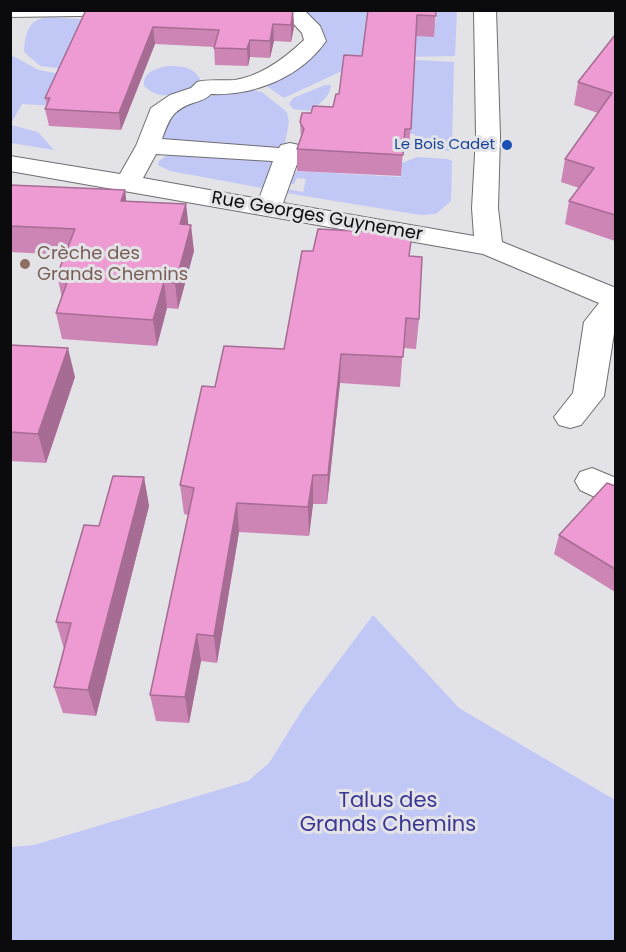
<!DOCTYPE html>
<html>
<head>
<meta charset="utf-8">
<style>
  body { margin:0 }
  #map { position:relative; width:626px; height:952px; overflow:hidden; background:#e3e3e7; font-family:Poppins,sans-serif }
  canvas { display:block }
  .frame { position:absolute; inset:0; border:12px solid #0b0b0d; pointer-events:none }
</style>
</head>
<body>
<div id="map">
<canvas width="626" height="952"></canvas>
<div class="frame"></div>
</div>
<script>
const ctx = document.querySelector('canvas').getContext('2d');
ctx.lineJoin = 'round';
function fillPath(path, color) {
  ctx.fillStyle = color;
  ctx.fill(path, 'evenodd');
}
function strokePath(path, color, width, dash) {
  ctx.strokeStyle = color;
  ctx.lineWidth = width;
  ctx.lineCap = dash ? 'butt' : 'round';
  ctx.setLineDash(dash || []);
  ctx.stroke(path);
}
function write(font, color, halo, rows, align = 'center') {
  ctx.font = font + ' Poppins,sans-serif';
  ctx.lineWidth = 6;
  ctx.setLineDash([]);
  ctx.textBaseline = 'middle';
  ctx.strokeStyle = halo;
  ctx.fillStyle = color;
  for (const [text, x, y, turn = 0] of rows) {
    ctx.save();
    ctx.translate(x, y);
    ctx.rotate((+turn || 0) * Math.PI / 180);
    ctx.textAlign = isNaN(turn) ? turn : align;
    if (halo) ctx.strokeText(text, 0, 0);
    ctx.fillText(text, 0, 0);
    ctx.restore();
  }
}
const green = new Path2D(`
  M118,10L65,69L40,66L24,52C26,7 49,19 81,19C93,18 106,13 118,10Z
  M299,11H375L435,25L438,11H457L455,56L411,57L342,71L284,98L262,83L310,55Z
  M11,55L39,70L60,74L57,106L22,104L11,124Z
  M417,60L454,62L452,147L450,151L413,149L415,134H408L412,120L403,119L394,61Z
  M167,66C180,66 193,66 200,79L199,85C179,93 162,103 144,86C143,72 155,69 167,66Z
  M325,85H331C330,98 319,104 309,111L293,109L289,104L293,98Z
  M248,89L262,92L287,112L289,122L284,149L156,142L158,129L186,101Z
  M11,125L38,132L54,150L11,143Z
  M185,152L274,160L266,187L262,188L170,171L158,165L159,161L166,156Z
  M417,157L448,159L452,161L451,201L436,214L420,215L286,193L287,189L303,192L306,179L297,178L294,184H289L296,171L401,177L402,163Z
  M373,615L459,708L615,800V941H11V847L34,845L248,781L269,763L304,707Z`);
const minor = new Path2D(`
  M10,10H90L88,15L80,16L10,17Z
  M281,10H304L320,26L326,41C301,77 254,96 211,94C206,99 200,101 193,103C172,110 169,120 162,139L279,148L281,145L290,143L299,145L302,150L283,203L474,236L472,208L476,136L474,10H496L500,136L498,208L502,242L616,288V321L604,396L581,425L570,428L559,425L554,417L573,393L584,322L599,303L483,254L10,171V156L120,174L136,146L151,108L170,95L191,88L197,82C209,79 222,81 235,80C261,76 285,58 304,40L302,33ZM156,154L272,161H273L259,199L143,178Z
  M592,468L616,478V507L580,490L575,481L580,472Z`);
const wall = new Path2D(`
  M86,10H293L294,27L291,42L274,41L270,58L250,57L248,66L215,65L214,47L155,44L121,130L49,126L45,109L47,105L45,98Z
  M368,10H436L434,37L416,36L409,151H403L401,176L297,171V149L301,138L300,122L311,113L333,107L339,94L362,56Z
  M615,35V241L565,224L569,201L579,188L561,182L565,159L598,113L574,105L578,82Z
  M10,185L125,190L126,201L186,204L188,225L194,251L178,309L167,308L157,346L62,339L56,313L62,298L57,275L65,255L10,252Z
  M410,256L419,319L416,349L403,348L400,387L340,383L327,504H313L309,536L239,532L217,663L201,661L189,723L156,721L150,695L188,515L184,514L180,485L215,387L284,349Z
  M10,345L75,377L46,463L10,461Z
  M144,477L149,506L96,716L63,713L54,687L64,649L56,622L99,526Z
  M615,486V592L554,554L559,535Z`);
const shadedWall = new Path2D(`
  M293,10L294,27L291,42V25Z
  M273,24L274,41L270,58V41Z
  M153,27L155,44L121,130L119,113Z
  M250,40V57L248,66L247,49Z
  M125,190L128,216L121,201Z
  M186,204L189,230L180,224Z
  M191,225L194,251L178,309L175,283Z
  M164,282L167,308L157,346L153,320Z
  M68,348L75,377L46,463L38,434Z
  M341,354L340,383L327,504L328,475Z
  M313,475V504L309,536L308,507Z
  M144,477L149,506L96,716L88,690Z
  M237,503L239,532L217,663L214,636Z
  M197,634L201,661L189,723L185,697Z`);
const building = new Path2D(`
  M86,10H293L291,25L273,24L270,41L250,40L247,49L214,48L219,30L153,27L119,113L45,109L50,98H45Z
  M368,10H436V16L417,15L411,129H405L403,155L297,149L304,129L300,122L302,113H311L313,106L333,107L336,94H339L344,55L362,56Z
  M615,35V215L569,201L594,168L565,159L612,93L578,82Z
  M10,185L125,190L121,201L186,204L180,224L191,225L184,252L175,283L164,282L153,320L56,313L69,277L57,275L75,229L10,226Z
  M318,229L412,234L409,256L422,257L419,319L406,318L403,357L341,354L328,475H313L308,507L237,503L214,636L197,634L185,697L150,695L194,488L180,485L202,386L215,387L224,346L284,349L302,251H313Z
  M10,345L68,348L38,434L10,432Z
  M113,476L144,477L88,690L54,687L71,623L56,622L84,525L99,526Z
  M607,483L615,486V569L559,535Z`);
const markers = [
  [507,145,6,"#1a4fb4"],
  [25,264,6,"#8d6e63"]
];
const farTransitnames = [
  ["Le Bois Cadet",495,145]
];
const streetNames = [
  ["Rue Georges Guynemer",317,217,10]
];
const educationNames = [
  ["Crèche des",37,254],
  ["Grands Chemins",37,275]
];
const nearParknames = [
  ["Talus des",388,802],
  ["Grands Chemins",388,826]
];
fillPath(green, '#c2c8f6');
strokePath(minor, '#6e6e71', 2);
fillPath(minor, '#fff');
fillPath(wall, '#cc85b5');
fillPath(shadedWall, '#a66c93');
fillPath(building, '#ed9bd2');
strokePath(building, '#a66c93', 1.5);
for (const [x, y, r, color] of markers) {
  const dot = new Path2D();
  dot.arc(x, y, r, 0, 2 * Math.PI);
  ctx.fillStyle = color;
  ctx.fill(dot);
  strokePath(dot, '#e3e3e7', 2);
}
write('15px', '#164399', '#e3e3e7', farTransitnames, 'right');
write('18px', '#0b0b0d', '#e3e3e7', streetNames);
write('18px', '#785e54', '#e3e3e7', educationNames, 'left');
write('21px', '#3a3794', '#e3e3e7', nearParknames);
</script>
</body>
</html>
